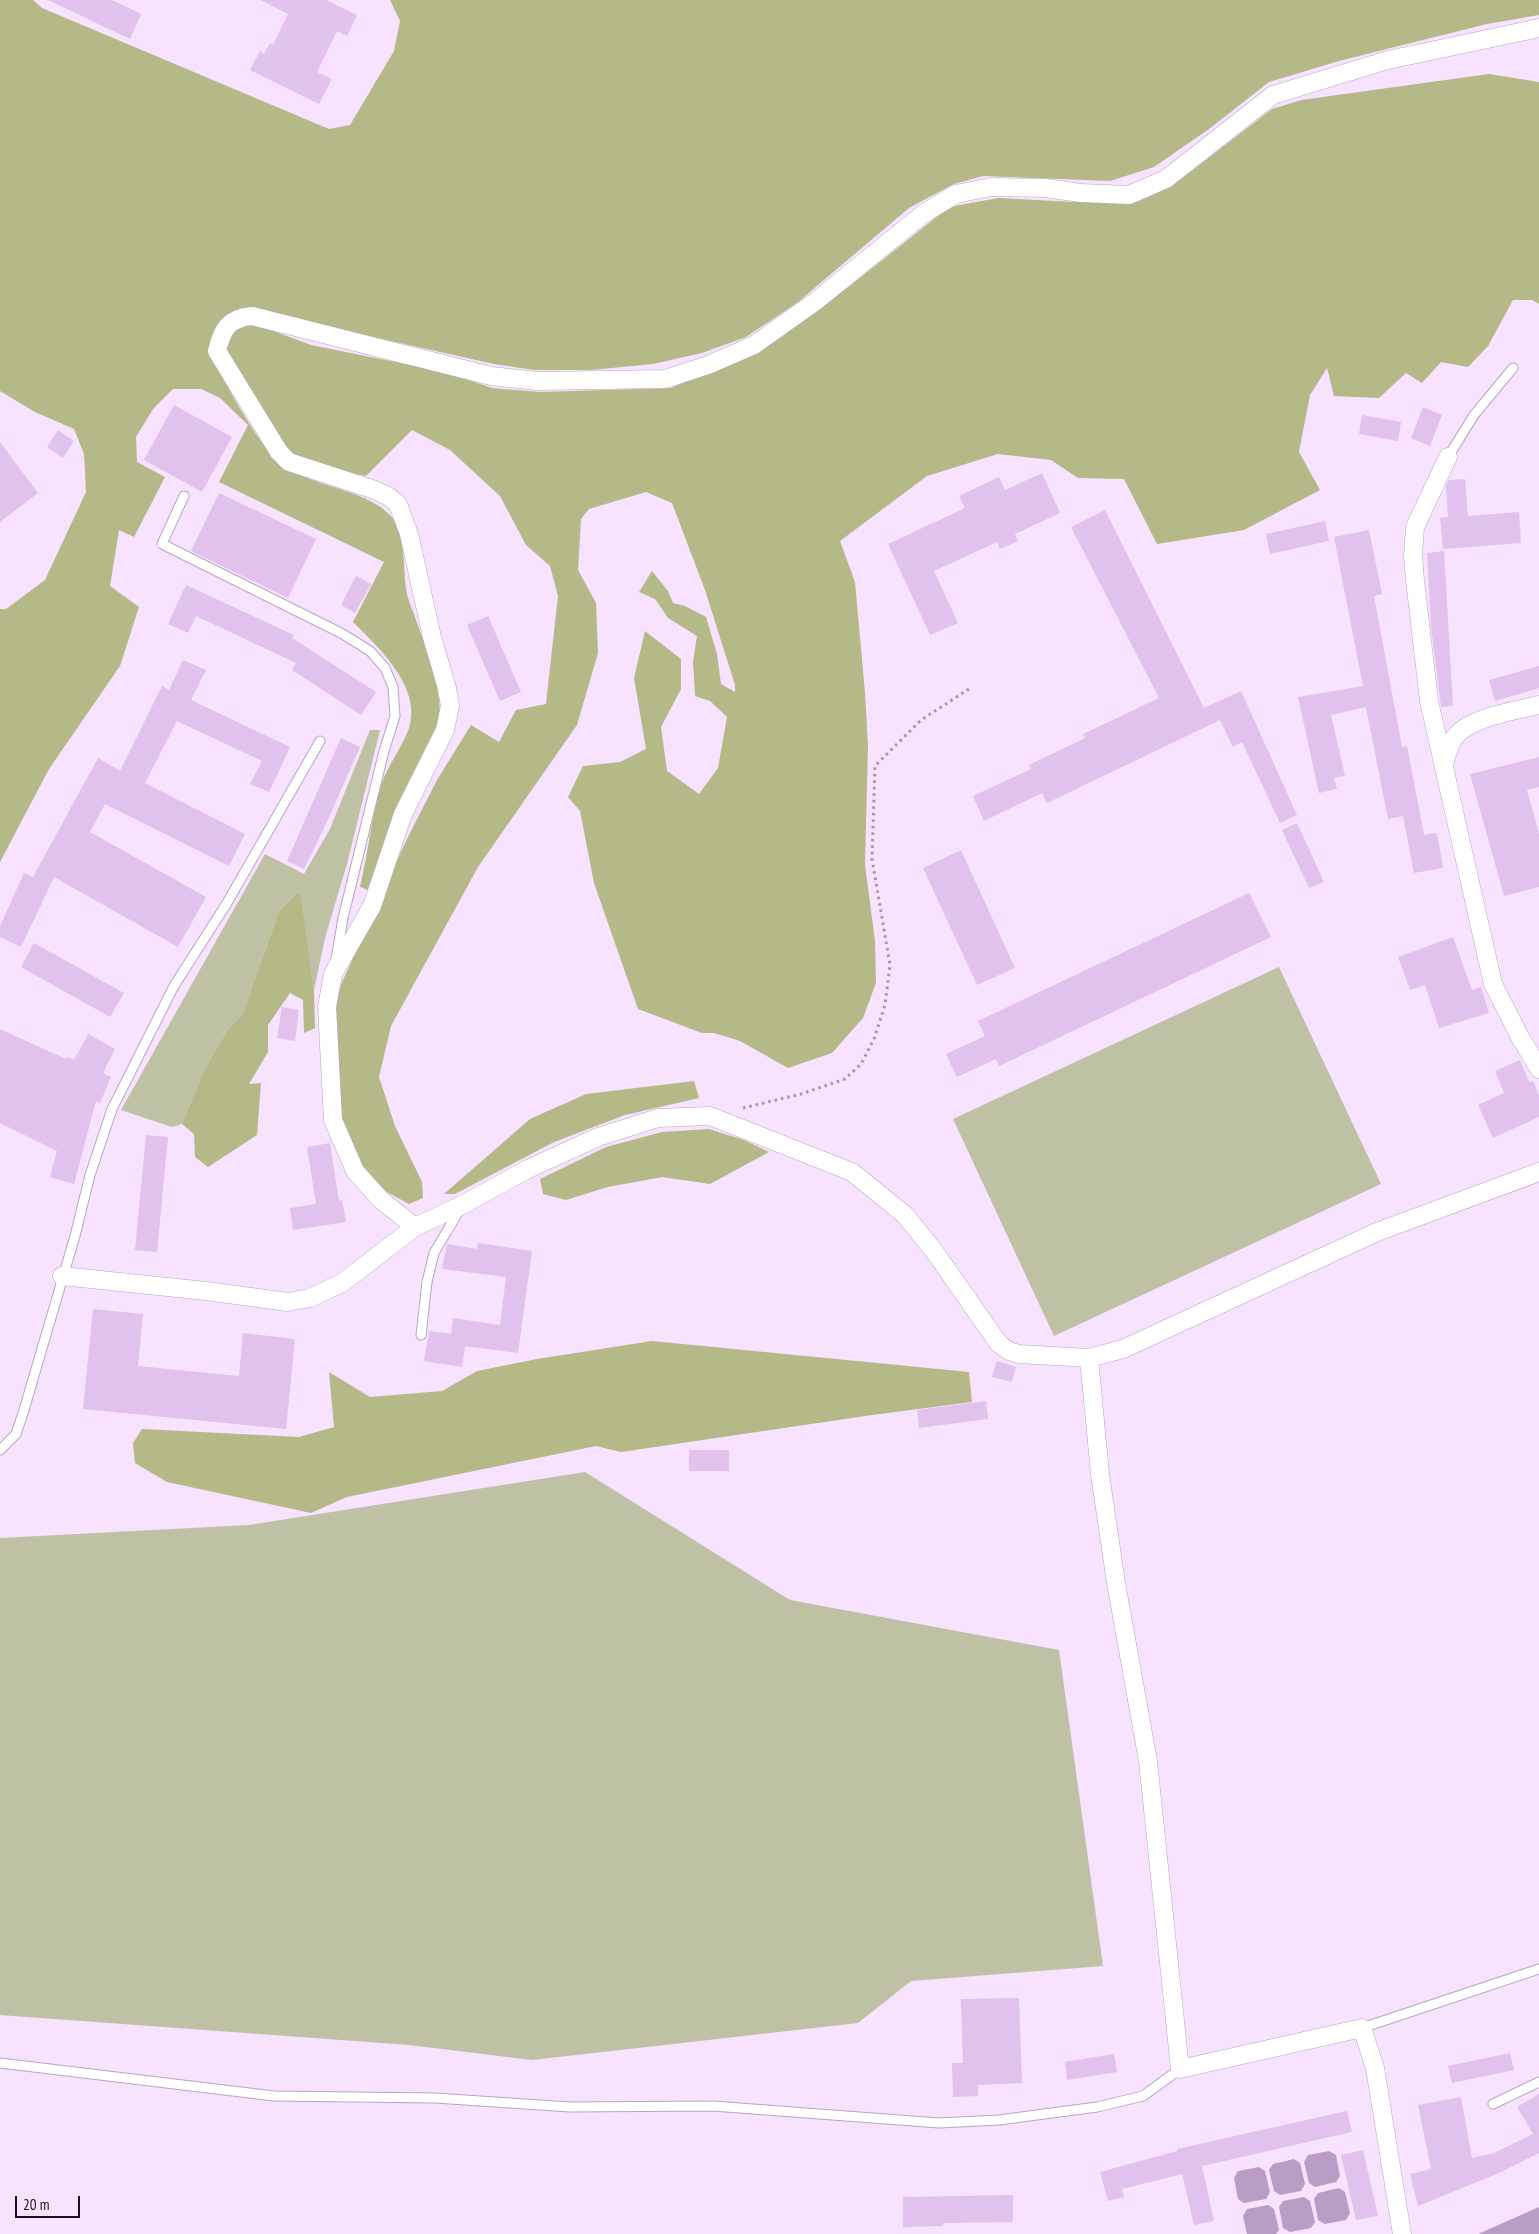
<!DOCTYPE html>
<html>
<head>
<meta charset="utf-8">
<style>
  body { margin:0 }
  #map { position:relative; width:1539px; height:2234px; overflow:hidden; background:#f7e2ff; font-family:"PT Sans Narrow",sans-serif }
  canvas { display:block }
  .scale { position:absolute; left:15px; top:2196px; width:65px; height:22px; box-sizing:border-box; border:2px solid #17111a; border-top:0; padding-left:6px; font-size:15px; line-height:18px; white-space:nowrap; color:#17111a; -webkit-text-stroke:4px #f7e2ff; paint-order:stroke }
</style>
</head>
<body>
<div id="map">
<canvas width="1539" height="2234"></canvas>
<div class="scale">20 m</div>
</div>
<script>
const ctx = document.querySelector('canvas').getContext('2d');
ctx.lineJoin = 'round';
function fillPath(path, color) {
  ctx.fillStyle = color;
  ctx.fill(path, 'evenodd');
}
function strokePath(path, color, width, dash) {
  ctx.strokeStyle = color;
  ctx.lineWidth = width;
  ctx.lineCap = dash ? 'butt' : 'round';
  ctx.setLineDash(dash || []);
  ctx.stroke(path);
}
const green = new Path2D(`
  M370,730H380L347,864L325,938L314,990L301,896L297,893L279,911L243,1013L226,1032L203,1072L182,1124L172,1127L121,1110L265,854L304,874L330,829Z
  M1279,967L1381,1184L1054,1336L953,1119Z
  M585,1472L790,1600L1059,1650L1103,1966L911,1981L858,2023L532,2060L409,2045L0,2015V1538L249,1525Z`);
const forest = new Path2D(`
  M0,0H33L42,8L329,129L350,125L394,51L400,21L390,0H1539V15L1487,24L1339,61L1269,82L1209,129L1154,167L1110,181L983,176L954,184L909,208L798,302L746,337L702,353L653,364L591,370H534L494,364L257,311L238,312L212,359C231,391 260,452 290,470C317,486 369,492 390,515C406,533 403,566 406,588C407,599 413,610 416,620C427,651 441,686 440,719L371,891L360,887C368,854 371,819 381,786C387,766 402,748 409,728C422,687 379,648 353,622L384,562L219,482L248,425L220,398L201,389H173L153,409L136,437L137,462L165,477L134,537L119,530L110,586L139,607L120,666L49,769L0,862V609H6L45,580L86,492L84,454L74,429L35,412L0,391Z
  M1489,74L1539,82V304L1532,300H1513L1488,346L1468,367L1441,362L1422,383L1406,373L1379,398L1334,396L1327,368L1310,395L1299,452L1320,490L1244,530L1157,544L1124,479L1078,478L1051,460L998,454L927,476L840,541L855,582L865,693L868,745L865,865L875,941L876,983L863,1018L832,1053L788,1068L740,1041L714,1033H702L638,1009L594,883L580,811L568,797L583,766L620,762L646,749L634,678L645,631L681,659V689L661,727L667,771L699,794L718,768L727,717L710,701L695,696L693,662L697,636L668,618L655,599L639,592L652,571L668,591L673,603L685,606L706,617L717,654L721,684L735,692V685L705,590L672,503L646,492L589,509L581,519L578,570L596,603L598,653L577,725L478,867L391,1026L379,1077L395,1126L422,1182L423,1198L409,1204L387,1192L361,1169L339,1117L334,1000L405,843L437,780L471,725L499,742L516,710L546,704L558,596L550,566L526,545L500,496L450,450L412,430L366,476L329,469L293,459L222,353L232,328L252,323L311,345L445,372L492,388L540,392L671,388L762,350L851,285L949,207L998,198L1075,202H1137L1180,180L1272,109L1301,100Z
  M297,893L301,895L314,990L315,1028L304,1033L303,1000L290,993L268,1025V1052L249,1084L261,1083L257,1135L208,1167L195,1157L194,1134L182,1124L203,1072L226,1032L243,1013L279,911Z
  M694,1081L699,1098L625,1115L554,1142L455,1194H444L530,1119L586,1094Z
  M709,1129L744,1140L769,1152L710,1184L662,1177L608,1187L566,1200L543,1194L540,1179L606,1147L662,1132Z
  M652,1341L969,1372L972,1402L872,1415L621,1452L596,1446L347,1497L311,1513L167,1482L135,1463L133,1443L142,1429L299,1437L334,1427L329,1372L370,1397L442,1391L477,1371L537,1359Z`);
const water = new Path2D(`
  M1329,2151L1336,2155L1340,2176L1336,2182L1315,2187L1309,2183L1304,2162L1308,2155Z
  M1294,2159L1300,2163L1305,2184L1301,2191L1280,2195L1274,2191L1269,2170L1273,2164Z
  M1259,2167L1265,2171L1270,2192L1266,2199L1244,2203L1238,2199L1234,2178L1238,2171Z
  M1339,2188L1345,2192L1350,2213L1346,2220L1325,2224L1318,2220L1314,2199L1318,2193Z
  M1304,2197L1310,2201L1315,2222L1311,2228L1290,2232L1283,2228L1279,2207L1283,2201Z
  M1268,2205L1274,2209L1279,2230L1276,2234H1247L1243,2216L1247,2209Z
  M1539,2207V2234H1478Z`);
const building = new Path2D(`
  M48,0H112L141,14L130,39Z
  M261,0H326L357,15L347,36L337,31L317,72L332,79L319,104L250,70L260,51L264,54L270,43L273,45L288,14Z
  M174,405L232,437L202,492L144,460Z
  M1423,407L1442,415L1430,446L1411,438Z
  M1362,415L1401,422L1398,441L1359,434Z
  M58,430L74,441L63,458L47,447Z
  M0,442L38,493L0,522Z
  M1042,473L1060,513L1015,534L1018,541L1000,549L997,542L934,571L958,623L930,635L888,544L965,508L959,496L999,477L1005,490Z
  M1465,479L1468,516L1519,512L1521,543L1443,549L1440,518L1448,517L1446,486L1449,480Z
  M219,493L316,539L288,598L191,551Z
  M1105,510L1204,708L1241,691L1297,815L1280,823L1242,742L1233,747L1220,720L1047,803L1042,793L984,821L973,796L1031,769L1029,765L1085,738L1083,734L1159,698L1071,527Z
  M1325,521L1329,541L1270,554L1266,534Z
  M1369,530L1382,594L1374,596L1402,747L1407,746L1424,835L1437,833L1443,868L1414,873L1403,816L1388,819L1366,707L1331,715L1345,776L1334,778L1337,789L1319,793L1298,697L1363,686L1334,537Z
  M1444,551L1453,706L1441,707L1431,626L1427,553Z
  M356,576L371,584L355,613L341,605Z
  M186,585L294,635L292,638L376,692L361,715L292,670L296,663L196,616L188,633L168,624Z
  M488,616L521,692L500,701L467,625Z
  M183,660L206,670L191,700L290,747L269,792L250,784L262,761L177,721L145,783L245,834L229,866L105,804L90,832L206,897L178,947L54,877L21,947L0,937V926L24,873L33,877L98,758L120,771L162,686L169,690Z
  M1539,666V688L1495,701L1489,680Z
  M341,738L360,747L326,824L304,869L287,861Z
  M1539,757V787L1527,790L1539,834V887L1504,896L1470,774Z
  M1297,823L1324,882L1309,888L1282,830Z
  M961,850L1015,968L977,985L923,868Z
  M1249,893L1271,937L999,1066L996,1059L957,1077L946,1054L985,1036L978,1021Z
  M1453,937L1472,990L1481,987L1489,1013L1439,1028L1425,985L1410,990L1398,957Z
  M34,943L124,993L110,1017L21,967Z
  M282,1007L299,1010L295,1041L277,1038Z
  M0,1029L66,1059L67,1057L74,1060L88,1034L115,1049L103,1073L111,1077L100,1103L96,1101L74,1184L50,1177L57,1151L0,1123Z
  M1520,1060L1529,1082L1533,1081L1539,1095V1117L1493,1138L1478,1105L1504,1093L1495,1071Z
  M146,1135L168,1137L157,1252L135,1250Z
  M330,1143L339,1201L342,1200L346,1222L293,1230L290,1208L316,1204L307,1147Z
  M478,1243L532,1251L518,1353L465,1346L462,1367L424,1361L429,1331L451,1334L453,1318L500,1325L506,1277L442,1269L447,1244L477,1249Z
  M93,1309L143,1314L138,1366L239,1376L243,1333L295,1339L286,1429L83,1409Z
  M997,1361L1016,1367L1012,1382L992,1377Z
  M986,1401L988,1419L919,1428L917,1410Z
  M689,1450H729V1471H689Z
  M1019,1998L1022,2083L978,2085V2096L953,2097L952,2063H963L961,1999Z
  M1510,2053L1514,2070L1452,2083L1448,2066Z
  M1114,2054L1117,2072L1067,2080L1065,2062Z
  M1539,2094V2153L1499,2173L1418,2206L1410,2174L1431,2169L1418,2105L1461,2097L1472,2158L1494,2153L1533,2134L1517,2107Z
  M1347,2111L1352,2132L1202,2166L1214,2221L1194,2225L1182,2174L1122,2189L1124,2197L1108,2201L1100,2172L1177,2151V2149Z
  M1363,2150L1378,2216L1356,2220L1341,2155Z
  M1013,2195V2222L943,2223V2226L903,2227V2197Z`);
const path = new Path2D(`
  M743,1108L801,1094L845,1079L861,1064L874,1039L885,1005L890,965L872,859L875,766L921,720L969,689`);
const lane = new Path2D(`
  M1448,457L1474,415L1513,368
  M184,496L162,544L341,633L370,651L385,668L393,687L395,716L384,751L343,918L336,959
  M421,1335L427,1282L434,1253L459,1211
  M0,1450L16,1434L24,1410L75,1236L90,1175L112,1109L174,986L227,903L320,741
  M1362,2028L1539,1969
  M0,2063L274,2096L435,2098L570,2107L713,2106L939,2123L999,2120L1097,2107L1143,2096L1180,2069
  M1493,2104L1539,2082`);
const street = new Path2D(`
  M1448,457L1415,527L1413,556L1415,580L1429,701L1493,984L1520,1037L1539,1069
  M1444,763C1447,755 1449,745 1454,738C1469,717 1515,711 1539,705
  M415,1227L381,1200L355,1171L333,1120L327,1007L333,974L372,906L403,814L445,730L450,706L447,688L432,637L409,534L398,504L388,496L372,489L289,462L279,452L217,351C222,330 228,318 252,316L491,376L537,381L665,379L708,365L754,345L816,301L923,214L956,194L991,187L1045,188L1081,193L1129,195L1166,179L1273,95L1388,60L1539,28
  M62,1276L206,1291L288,1302L310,1298L342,1283L415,1227L464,1204L528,1169L598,1137L658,1118L710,1116L852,1172L905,1215L934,1251L999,1344L1009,1351L1019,1354L1089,1358L1100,1474L1116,1583L1148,1761L1180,2069L1362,2028L1375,2068L1402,2234
  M1089,1358L1123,1349L1377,1232L1539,1172`);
fillPath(green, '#bfc1a4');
fillPath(forest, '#b5b887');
fillPath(water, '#ba9dc5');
fillPath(building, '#e0c2ec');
strokePath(lane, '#b9a5c0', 11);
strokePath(street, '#b9a5c0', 19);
strokePath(path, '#a495aa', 3, [2.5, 4]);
strokePath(lane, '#fff', 9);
strokePath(street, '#fff', 18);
</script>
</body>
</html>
